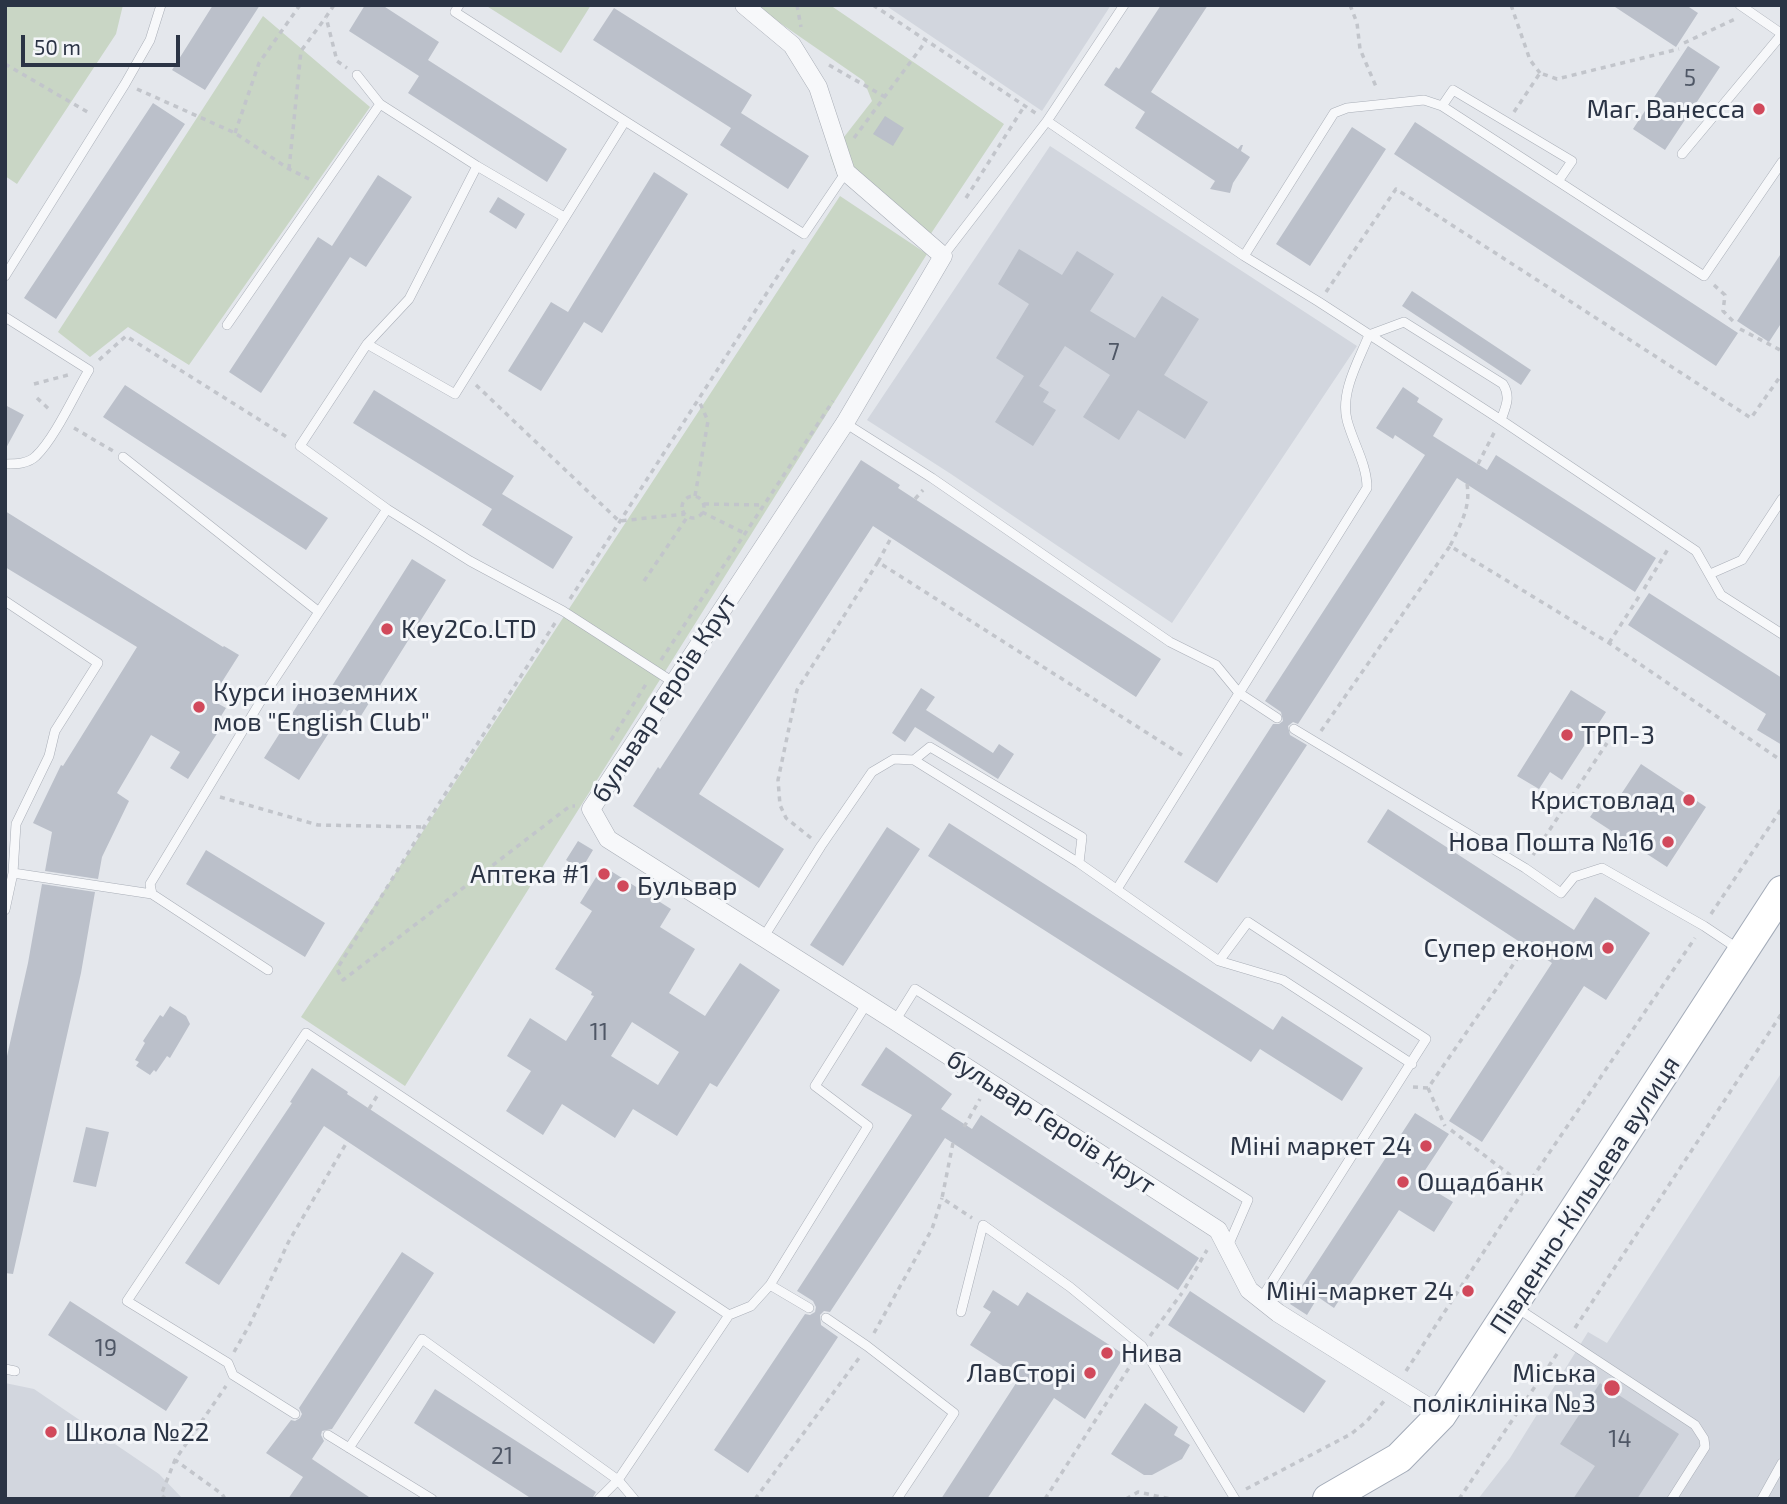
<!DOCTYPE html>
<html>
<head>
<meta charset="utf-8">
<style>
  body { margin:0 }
  #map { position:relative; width:1787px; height:1504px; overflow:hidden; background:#e4e7ec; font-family:"Exo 2",sans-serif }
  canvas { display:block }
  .frame { position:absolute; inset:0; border:7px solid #2b3445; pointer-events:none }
  .scale { position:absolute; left:21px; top:35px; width:159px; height:32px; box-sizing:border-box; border:4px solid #2b3445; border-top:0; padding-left:9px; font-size:21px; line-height:24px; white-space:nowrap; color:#2b3445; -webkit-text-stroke:5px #f4f6f9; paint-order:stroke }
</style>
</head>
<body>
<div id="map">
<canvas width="1787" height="1504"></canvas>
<div class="frame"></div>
<div class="scale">50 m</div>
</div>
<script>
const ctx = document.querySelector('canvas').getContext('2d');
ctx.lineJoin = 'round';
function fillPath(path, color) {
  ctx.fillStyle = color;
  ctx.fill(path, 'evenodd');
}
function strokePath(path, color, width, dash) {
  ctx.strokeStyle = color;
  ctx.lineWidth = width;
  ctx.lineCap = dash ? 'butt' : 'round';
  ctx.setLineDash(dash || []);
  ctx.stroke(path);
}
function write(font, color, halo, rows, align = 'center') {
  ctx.font = font + ' "Exo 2",sans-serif';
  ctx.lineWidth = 6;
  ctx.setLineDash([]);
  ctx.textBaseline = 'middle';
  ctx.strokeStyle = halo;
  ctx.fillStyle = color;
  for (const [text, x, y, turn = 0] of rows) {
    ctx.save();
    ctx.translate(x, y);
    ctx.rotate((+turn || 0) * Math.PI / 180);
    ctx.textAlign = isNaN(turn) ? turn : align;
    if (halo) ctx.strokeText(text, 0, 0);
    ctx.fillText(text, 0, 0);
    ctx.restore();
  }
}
const built = new Path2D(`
  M885,5H1111L1042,111Z
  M1050,146L1357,346L1172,623L951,474L867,420Z
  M1782,1072V1499H1478L1510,1458L1588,1332L1607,1343Z
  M5,1383L34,1389L159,1474L183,1499H5Z`);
const green = new Path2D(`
  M5,5H123L116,34L17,184L5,176Z
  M485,5H591L561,53Z
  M754,5H830L1004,124L930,235L838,177L830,155L872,101L864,81Z
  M263,16L370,107L189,365L128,327L90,357L58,332Z
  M840,196L927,254L405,1086L301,1017Z`);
const building = new Path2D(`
  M213,5H260L205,90L172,70Z
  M365,5H382L439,42L428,60L567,149L547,182L408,93L419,76L349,31Z
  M1161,5H1208L1151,92L1238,149L1241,145H1243L1241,151L1250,157L1233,183L1230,193L1210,189L1215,181L1135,128L1145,112L1104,85L1116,67L1119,69Z
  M1612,5H1686L1698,13L1676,47Z
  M614,8L752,95L741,113L809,156L788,189L720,145L731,128L593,40Z
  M1688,46L1720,67L1665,150L1633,129Z
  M153,103L185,124L56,319L24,298Z
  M885,116L904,128L893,146L873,134Z
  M1415,122L1738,333L1716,366L1394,154Z
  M1352,127L1386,149L1310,266L1276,244Z
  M654,172L688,194L602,333L584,322L541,391L508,371L551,302L568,312Z
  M378,175L412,197L366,267L350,257L261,393L229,372L318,237L332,246Z
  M498,197L525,214L516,229L489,212Z
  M1019,249L1062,275L1077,251L1114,274L1090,311L1135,338L1162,296L1199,319L1164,375L1208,402L1185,439L1138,410L1119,440L1083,417L1110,375L1065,346L1039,386L1049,392L1043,402L1056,410L1033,446L995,422L1024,376L996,358L1029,304L998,284Z
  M1782,252V322L1769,342L1737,321Z
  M1412,291L1531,370L1521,385L1402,306Z
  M125,385L328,518L306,550L103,417Z
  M1403,387L1419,398L1417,402L1443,419L1433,436L1487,470L1496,455L1656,558L1635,592L1457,478L1298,724L1293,722L1288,726L1290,735L1307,745L1217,883L1184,862L1273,724H1279L1283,721L1281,712L1265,701L1425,455L1395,435L1393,439L1376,428Z
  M374,390L514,476L502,494L573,537L553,569L482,525L492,509L353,423Z
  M5,405L24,415L5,450Z
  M861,460L900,485L898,488L1161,659L1136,697L873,526L699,794L784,849L759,888L633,806L658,767L660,769Z
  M5,511L223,647L224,646L239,655L213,696L219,699L217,703L226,708L213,729L218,732L188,779L170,768L180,752L151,735L117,793L129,801L102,857L98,879L45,871L52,832L33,823L61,765L63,766L137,647L5,567Z
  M412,559L446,580L359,719L344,709L299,780L264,758L309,687L325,697Z
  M1649,593L1782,678V745L1757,730L1766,714L1628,625Z
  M921,688L935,697L926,710L993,753L999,744L1014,754L998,779L915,727L905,742L892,733Z
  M1571,690L1606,712L1562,780L1550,772L1539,789L1517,776Z
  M1641,764L1706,807L1667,867L1590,817L1601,801L1612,808Z
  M1388,809L1574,930L1595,897L1650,933L1606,1000L1584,986L1482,1142L1449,1121L1552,963L1367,842Z
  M949,823L1273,1030L1282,1016L1363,1068L1342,1101L1260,1049L1251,1062L928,856Z
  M887,827L920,849L843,966L810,945Z
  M578,841L593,850L581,870L566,860Z
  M206,850L325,923L305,957L186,884Z
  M603,866L671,909L660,927L695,949L669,993L705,1016L740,963L780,990L717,1087L710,1083L677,1136L633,1109L615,1138L562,1104L543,1135L506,1111L531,1071L507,1056L530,1018L566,1041L594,996L591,995L592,992L555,969L592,911L580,903ZM632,1022L679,1052L658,1085L611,1056Z
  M42,884L95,892L81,973L13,1274L5,1273V1065L28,963Z
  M170,1006L186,1016L190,1024L170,1058L167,1056L156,1072L154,1070L150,1075L136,1066L139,1062L135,1060L145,1043L143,1041L160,1015L163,1017Z
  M886,1047L952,1094L941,1109L972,1129L981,1115L1199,1258L1178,1290L945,1138L830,1312L824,1311L820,1315L821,1325L838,1337L748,1473L714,1450L805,1314L810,1315L815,1312L816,1307L813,1301L797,1291L912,1115L861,1085Z
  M312,1068L348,1092L347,1094L676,1312L654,1344L324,1126L219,1285L185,1263L292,1103L290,1102Z
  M1415,1113L1449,1134L1418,1181L1453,1202L1434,1232L1399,1210L1334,1308L1318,1297L1307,1315L1290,1304Z
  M86,1127L109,1132L96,1187L73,1182Z
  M402,1252L434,1273L332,1429L322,1431L321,1435L324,1441L312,1459L372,1499H288L303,1477L266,1453L291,1420L295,1421L300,1418L302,1414L299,1408Z
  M993,1290L1018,1306L1027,1292L1125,1355L1085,1419L1054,1398L987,1499H941L1020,1377L970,1345L991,1312L983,1307Z
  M1190,1291L1326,1381L1304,1413L1168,1325Z
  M70,1301L188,1377L166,1411L48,1335Z
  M1600,1383L1679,1434L1637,1499H1573L1595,1466L1560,1444Z
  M435,1389L596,1492L592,1499H532L414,1423Z
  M1145,1403L1178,1427L1174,1435L1190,1445L1182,1459L1152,1475H1144L1111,1454Z`);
const path = new Path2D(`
  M334,5L326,17L337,61L347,68
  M797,5L801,27
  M873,5L1037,114
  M1350,5L1357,23L1360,49L1377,89
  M1511,5L1530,60L1540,73
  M1684,43L1735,19
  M5,64L91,114
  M829,65L885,97
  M137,89L235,133L289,169L309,179
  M1514,112L1540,73L1557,79L1679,49
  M235,133L259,63L300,5
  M854,138L926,41
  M289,169L301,51L326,17
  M966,198L1025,105
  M1714,285L1725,295L1723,311L1735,323
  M1326,292L1396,189L1751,418L1782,374
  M1740,329L1782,351
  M99,360L126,336L290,439
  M34,384L68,375
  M476,385L619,521L685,514
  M37,398L51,411
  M74,428L113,451
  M1478,464L1495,431
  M1467,484C1471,508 1460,525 1450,546L1609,643L1782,761
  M695,496L708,421L699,401
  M682 507a11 11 0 1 1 22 0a11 11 0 1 1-22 0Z
  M915,499L923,490
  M704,504L764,505
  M702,512L744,533
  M878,562L891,538
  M644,581L688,516
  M1644,589L1668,549
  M570,599L797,246
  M555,623L424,827L337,969L343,980L570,806H575
  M1609,643L1640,595
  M661,660L833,401
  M1321,731L1450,546
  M611,740L648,681
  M220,797L318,825L424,827
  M811,838L786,818L780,805L778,780L797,690L878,562L1185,757
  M1533,855L1607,743
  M1711,914L1782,808
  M1413,1087L1428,1088L1526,946
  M1428,1088L1445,1126
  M369,1109L377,1096
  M964,1127L980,1099
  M1451,1130L1526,1187
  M953,1143L942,1198L972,1218
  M1185,1288L1207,1250
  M1575,1328L1782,1013
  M874,1333L932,1229L942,1198
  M1150,1336L1182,1293
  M234,1352L250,1324L289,1241L347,1142
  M1406,1371L1526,1187L1695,938
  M1246,1489L1351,1434L1366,1422L1385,1400
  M166,1499L161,1495L175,1460
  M225,1499L222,1494L175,1460L226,1386
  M755,1499L859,1358
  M1045,1499L1134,1360
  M1126,1499L1138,1492L1171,1499
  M1459,1499L1559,1351`);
const lane = new Path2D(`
  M357,75L380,104L477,166L564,217
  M1442,106L1453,90L1572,161L1559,180
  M625,121L804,234L846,172
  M1047,121L1244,256L1319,302L1501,420L1696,551L1721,595L1782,634
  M1682,154L1782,34L1740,5
  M943,256L1047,121L1124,5
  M1244,256L1334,113L1347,108L1424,100L1442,106L1704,276L1782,162
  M5,276L125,84L150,40L161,5
  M5,317L89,370C75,393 55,438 36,456C28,464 16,464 5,464
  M227,325L380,104
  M367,344L409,299L477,166
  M845,423L932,478L1170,642L1216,665L1239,693L1277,718
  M123,457L319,612
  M387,509L470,561L563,611L673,682
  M1710,574L1742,560L1782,499
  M5,601L98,663L55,731L49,756L16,824L13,873L5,910
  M1294,729L1525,868L1561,893L1574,877L1602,868L1704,926L1740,950
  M914,760L930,747L1082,837L1079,863
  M13,873L152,894
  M1117,889L1367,488C1367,464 1353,443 1347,420C1340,392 1359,360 1369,335L1404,322L1503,384C1511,397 1506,406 1501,420
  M763,938L821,846L872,772L894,759L914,760L1079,863L1219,961L1283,980L1412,1064
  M1219,961L1248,922L1426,1039L1261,1299
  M268,970L152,894L150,884L268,689L387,509L300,446L367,344L455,394L625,121L455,12L459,5
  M895,1021L915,989L1248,1200L1228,1246
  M770,1285L809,1308
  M1517,1308L1695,1425L1704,1439L1705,1447L1672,1499
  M961,1312L983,1225L1070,1287L1142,1346L1235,1499
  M826,1318L867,1346L954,1413L897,1499
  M5,1369L15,1371
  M295,1414L233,1375L228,1363L127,1301L306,1033L729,1315
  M328,1435L432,1499
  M349,1448L422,1339L618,1480L634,1499
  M599,1499L618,1480L729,1315L751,1306L770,1285L868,1126L815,1086L867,1003
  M1762,1499L1782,1463`);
const street = new Path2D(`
  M744,5L792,45L818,87L846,172L943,256L845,423L591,809L608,839L895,1021L1218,1230L1249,1290L1278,1313L1441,1415`);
const primary = new Path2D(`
  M1328,1499L1399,1458L1441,1415L1782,891`);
const markers = [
  [1759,109,7,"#d1495b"],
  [387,629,7,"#d1495b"],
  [199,707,7,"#d1495b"],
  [1567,735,7,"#d1495b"],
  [1689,800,7,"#d1495b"],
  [1668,842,7,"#d1495b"],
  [604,874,7,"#d1495b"],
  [623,886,7,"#d1495b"],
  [1608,948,7,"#d1495b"],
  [1426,1146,7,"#d1495b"],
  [1403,1182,7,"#d1495b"],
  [1468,1291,7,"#d1495b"],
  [1107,1353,7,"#d1495b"],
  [1090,1373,7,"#d1495b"],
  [1612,1388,9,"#d1495b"],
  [51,1432,7,"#d1495b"]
];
const numberNames = [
  ["5",1690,78],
  ["7",1114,352],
  ["11",599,1032],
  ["19",106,1348],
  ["14",1620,1439],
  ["21",502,1456]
];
const poiNames = [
  ["Маг. Ванесса",1745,109],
  ["Key2Co.LTD",401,629,"left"],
  ["Курси іноземних",213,692,"left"],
  ["мов \"English Club\"",213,722,"left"],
  ["ТРП-3",1581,735,"left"],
  ["Кристовлад",1675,800],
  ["Нова Пошта №16",1654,842],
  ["Аптека #1",590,874],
  ["Бульвар",637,886,"left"],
  ["Супер економ",1594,948],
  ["Міні маркет 24",1412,1146],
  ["Ощадбанк",1417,1182,"left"],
  ["Міні-маркет 24",1454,1291],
  ["Нива",1121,1353,"left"],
  ["ЛавСторі",1076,1373],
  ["Міська",1596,1373],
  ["поліклініка №3",1596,1403],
  ["Школа №22",65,1432,"left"]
];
const streetNames = [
  ["бульвар Героїв Крут",664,698,-57],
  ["бульвар Героїв Крут",1051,1122,33],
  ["Південно-Кільцева вулиця",1585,1195,-57]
];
fillPath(built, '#d2d6de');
fillPath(green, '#c9d6c5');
fillPath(building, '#bbc0ca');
strokePath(lane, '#a9aeb7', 10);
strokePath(street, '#a9aeb7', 19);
strokePath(primary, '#a3abb8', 32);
strokePath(path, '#c2c5cb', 3.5, [5, 5]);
strokePath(lane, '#f7f8fa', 9);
strokePath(street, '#f7f8fa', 18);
strokePath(primary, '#fff', 30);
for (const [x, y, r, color] of markers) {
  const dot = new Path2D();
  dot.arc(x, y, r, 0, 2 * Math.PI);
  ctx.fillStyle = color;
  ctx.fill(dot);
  strokePath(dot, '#f4f6f9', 2.5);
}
write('23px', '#4f5766', null, numberNames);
write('26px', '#2b3445', '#f4f6f9', poiNames, 'right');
write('26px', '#2b3445', '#f4f6f9', streetNames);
</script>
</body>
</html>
